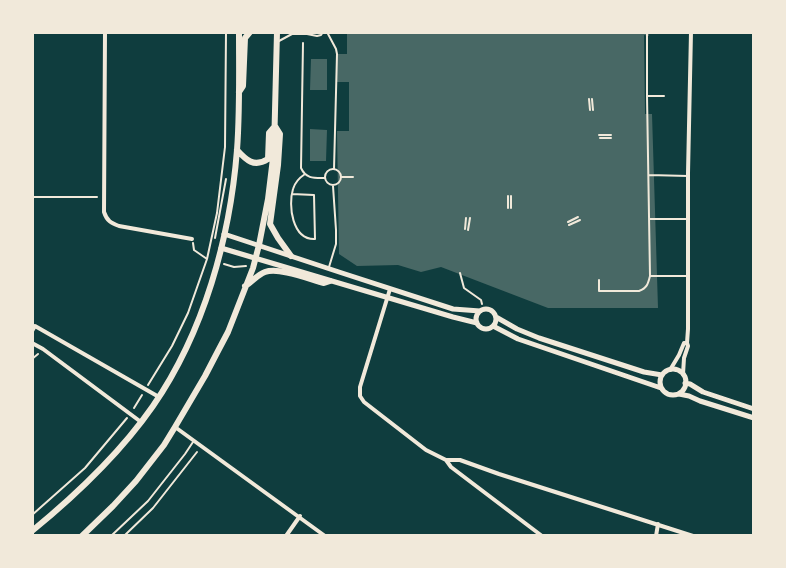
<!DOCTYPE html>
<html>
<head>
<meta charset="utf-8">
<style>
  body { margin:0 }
  #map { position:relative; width:786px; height:568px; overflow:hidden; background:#0f3d3e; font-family:Mulish,sans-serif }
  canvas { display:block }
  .frame { position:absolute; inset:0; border:34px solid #f1e9da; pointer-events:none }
</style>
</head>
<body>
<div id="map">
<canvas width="786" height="568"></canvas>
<div class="frame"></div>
</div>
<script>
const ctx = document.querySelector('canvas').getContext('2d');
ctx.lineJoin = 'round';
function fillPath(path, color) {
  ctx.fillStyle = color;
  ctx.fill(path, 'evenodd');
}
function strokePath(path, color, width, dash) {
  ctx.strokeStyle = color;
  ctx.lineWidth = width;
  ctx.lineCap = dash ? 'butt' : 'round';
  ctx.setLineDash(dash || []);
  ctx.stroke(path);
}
const building = new Path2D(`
  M347,32H649V36L644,35L645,114H652L658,308H548L441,267L421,272L398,265L357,266L339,254L337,131H349V82H337V54H347Z
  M311,59H327V90H310Z
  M310,129L327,130L326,161H310Z`);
const path = new Path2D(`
  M589,99L590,110
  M592,99L593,110
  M599,135H611
  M600,138H611
  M32,197H97
  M508,208V196
  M511,208V196
  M568,222L578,217
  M569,225L580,220
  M465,229L466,218
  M468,230L470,218
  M215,238L226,179
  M193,243L194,250L207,259
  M224,264L234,267L246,266
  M460,273L464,288L481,300L482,304
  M32,359L38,354
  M148,385L172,346L188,313L207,259L217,213L225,147L226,32
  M134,408L142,395
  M32,515L85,468L127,418
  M124,536L153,508L197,452`);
const service = new Path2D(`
  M327,32L336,49L337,54L334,169
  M647,32V96H664
  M279,41L292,34H307L317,36L321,35L323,32
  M303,43L301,168C306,179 314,178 325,178
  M325 177a8 8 0 1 1 16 0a8 8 0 1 1-16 0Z
  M649,175L688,176
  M342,177H353
  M292,194L314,195L315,239C292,240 288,205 293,189C295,182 299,178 305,174
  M649,219H687
  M329,267L336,244V230L333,186
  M650,276H688
  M599,280V291H639C647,288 648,284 650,276L647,96
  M111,536L148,501L185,454L193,442`);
const minor = new Path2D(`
  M105,32L104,212C107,221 111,223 119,226L192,239
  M390,289L360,387V396L364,402L426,450L446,460H460L499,474L693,536
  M32,331L35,326L159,397
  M32,343L43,349L141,422
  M670,370L679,355L684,343H687
  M683,374L684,358L688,346L687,343L688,329V173L691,32
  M175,427L325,536
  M446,460L451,467L542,536
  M286,536L300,516
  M656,536L658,524`);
const tertiary = new Path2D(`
  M224,234L339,272L453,309L480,311
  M221,248L453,317L477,323
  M476 319a10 10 0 1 1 20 0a10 10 0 1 1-20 0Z
  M496,317L517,329L539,338L644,372L662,375
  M493,326L518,339L661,388
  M660 382a13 13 0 1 1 26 0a13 13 0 1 1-26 0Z
  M685,383L690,384L703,392L754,409
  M679,394L689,396L700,401L754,418`);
const trunk = new Path2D(`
  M239,92L243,86L245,38L250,32
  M237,150C246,160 254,168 268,159L269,133L275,126L280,134L278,165L270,224L278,238L291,256
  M245,286C252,282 257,275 265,272C279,267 309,279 324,283L330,281
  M32,531C76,495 121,452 153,406C204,332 230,238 237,150C240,111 239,71 239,32
  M82,536L113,506L136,481L164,445L175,427L205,376L218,351L228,332L253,268L259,245L268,199L274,150L277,32`);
fillPath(building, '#486865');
strokePath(path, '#f1e9da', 2);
strokePath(service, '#f1e9da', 2);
strokePath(minor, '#f1e9da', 4);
strokePath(tertiary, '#f1e9da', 5);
strokePath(trunk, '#f1e9da', 6);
</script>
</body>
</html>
